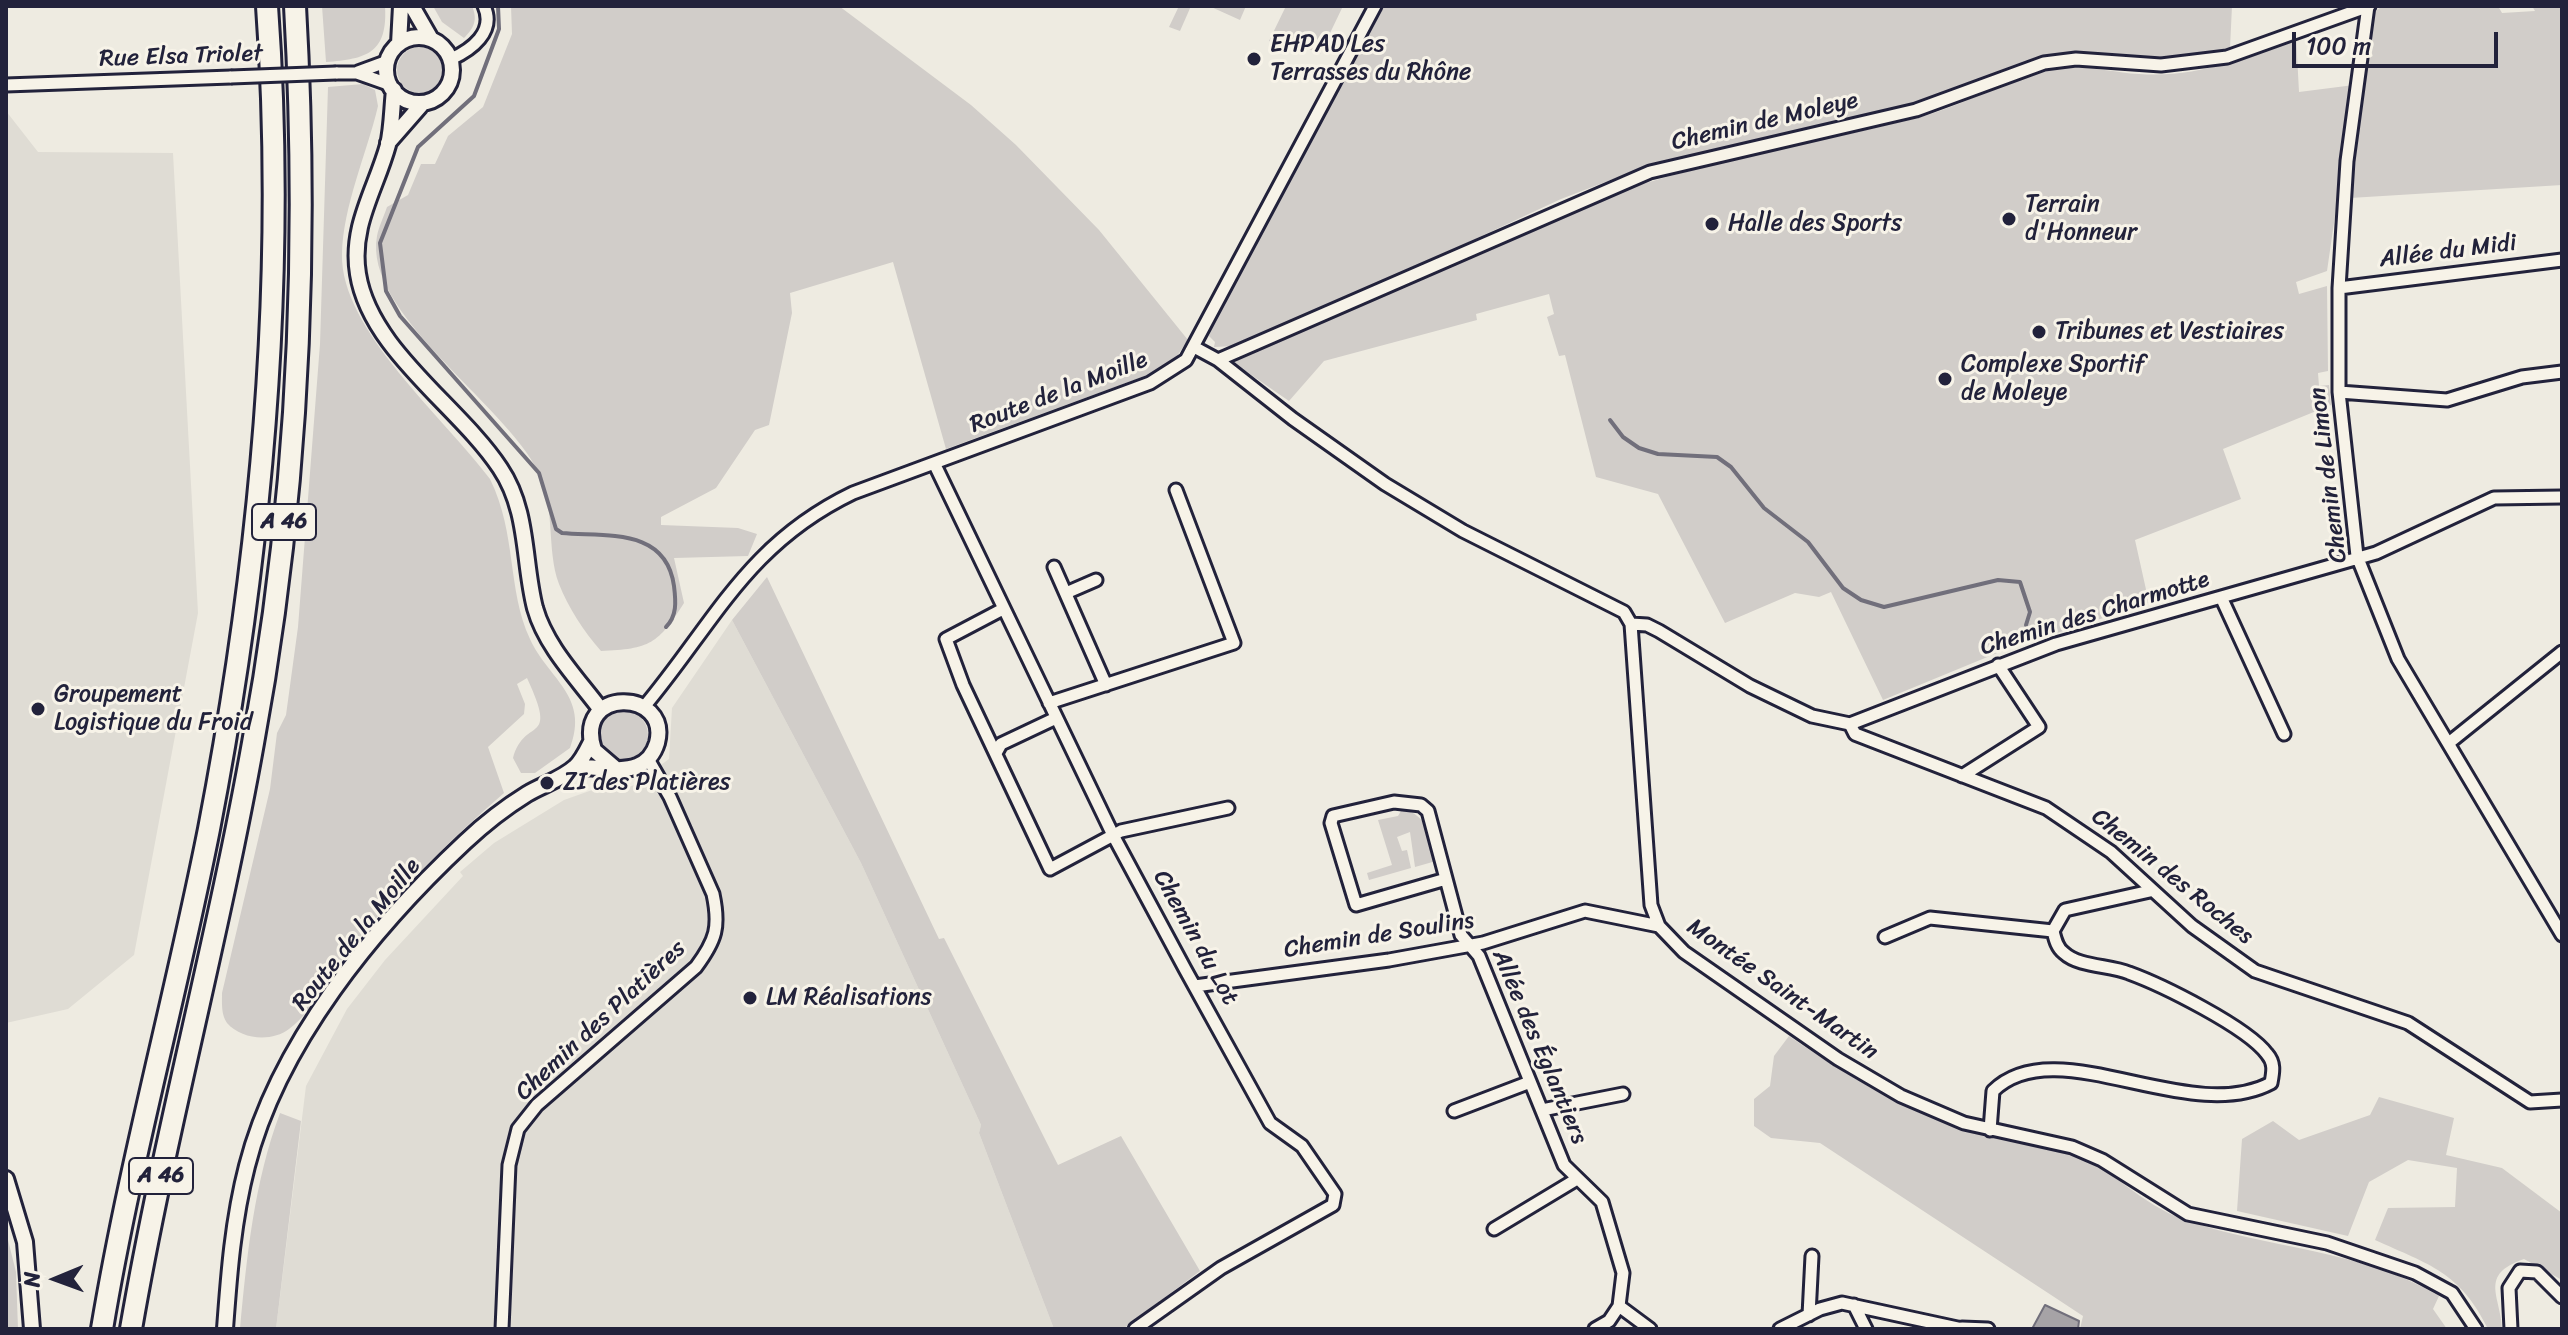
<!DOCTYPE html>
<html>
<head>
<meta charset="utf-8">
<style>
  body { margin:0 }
  #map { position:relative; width:2568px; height:1335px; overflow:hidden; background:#eeebe1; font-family:Sriracha,sans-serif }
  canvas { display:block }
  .frame { position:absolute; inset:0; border:8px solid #22223b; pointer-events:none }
  .north { position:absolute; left:16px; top:1239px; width:80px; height:80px; -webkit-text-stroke:6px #f7f3e8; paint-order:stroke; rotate:269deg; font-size:22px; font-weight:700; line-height:32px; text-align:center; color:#22223b }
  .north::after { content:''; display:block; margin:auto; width:28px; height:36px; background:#22223b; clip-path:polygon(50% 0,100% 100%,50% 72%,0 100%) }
  .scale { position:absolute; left:2292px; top:32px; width:206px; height:36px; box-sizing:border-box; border:4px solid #22223b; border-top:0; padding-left:10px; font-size:24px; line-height:28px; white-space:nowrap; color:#22223b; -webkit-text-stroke:6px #f7f3e8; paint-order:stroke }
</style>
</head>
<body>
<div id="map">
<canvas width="2568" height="1335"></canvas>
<div class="frame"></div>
<div class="north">N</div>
<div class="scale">100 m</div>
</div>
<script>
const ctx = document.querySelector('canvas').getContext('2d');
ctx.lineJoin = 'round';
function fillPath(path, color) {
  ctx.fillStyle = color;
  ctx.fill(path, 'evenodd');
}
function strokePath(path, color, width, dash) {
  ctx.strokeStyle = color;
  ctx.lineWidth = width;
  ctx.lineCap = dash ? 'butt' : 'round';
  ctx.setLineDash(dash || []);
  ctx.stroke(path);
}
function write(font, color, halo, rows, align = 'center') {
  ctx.font = font + ' Sriracha,sans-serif';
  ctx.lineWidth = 6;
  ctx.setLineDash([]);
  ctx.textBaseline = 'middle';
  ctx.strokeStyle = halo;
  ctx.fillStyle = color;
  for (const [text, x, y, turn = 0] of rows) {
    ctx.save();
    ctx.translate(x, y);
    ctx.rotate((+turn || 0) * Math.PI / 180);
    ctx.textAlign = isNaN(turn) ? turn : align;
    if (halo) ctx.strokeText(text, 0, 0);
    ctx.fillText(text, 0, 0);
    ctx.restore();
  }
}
const built = new Path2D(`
  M6,111L38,152L173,153L198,613L134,955L68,1009L6,1023Z
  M732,620L861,863L981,1125L979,1133L1054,1329H276L306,1086L347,1009L385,960L463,876L460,872L494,843L564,800L595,789L632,786L669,759L672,708Z`);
const green = new Path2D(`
  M322,6H385C388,53 367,59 326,62Z
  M433,6H472C478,20 474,28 464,38L442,22Z
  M511,6H839L971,105L1016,145L1099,230L1188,340L1175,359L1153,373L946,449L893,262L790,293L792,313L769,425L755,430L716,488L661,517V525L738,528L757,534L748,556L674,558L684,603C658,644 650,649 601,651C584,632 568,607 559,584C546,549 556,505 538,471C503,402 363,313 377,236C379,226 384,216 387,207L408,195L421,164H435L448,136L483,107L512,34Z
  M1179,6H1191L1180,31L1169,27Z
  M1209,6H1246L1240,20Z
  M1286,6H1343L1320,54L1294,42L1284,46L1269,41Z
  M1384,6H2232L2230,48L2176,59L2044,55L1969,86L1917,102L1642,168L1561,199L1327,308L1234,346L1214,347L1215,342L1209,336L1213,324Z
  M2383,6H2498L2502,13L2535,11L2532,6H2562V185L2350,198L2372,13Z
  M2296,36L2299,92L2354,85L2327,271L2296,282L2299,294L2327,286L2328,371L2318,373L2319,386L2329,385L2331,405L2223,449L2241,499L2135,540L2149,603L2002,651L1883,700L1831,592L1819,597L1795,593L1725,623L1658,494L1596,477L1565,355L1559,356L1547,317L1554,314L1549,294L1476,314L1477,320L1324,361L1289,401L1234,363L1238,357L1263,345L1611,194C1711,161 1815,143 1917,118C1964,106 2007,78 2054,69C2082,64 2111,72 2139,74C2197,78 2244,59 2296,36Z
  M397 70a23 23 0 1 1 46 0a23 23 0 1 1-46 0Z
  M363,84L375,90L378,106C367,153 343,206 342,254C340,330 446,419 490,479C517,534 507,590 530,639C548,679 590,696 570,748L535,773H521L513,758C525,715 559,747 527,678L517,684L525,704L524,714L488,747L504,793C449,841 399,890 352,946C330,972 317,1008 289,1029C272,1042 242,1040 227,1023C221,1015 222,1003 222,993L270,789L277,733L286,715L298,627L320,344L328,87Z
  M767,577L939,939L944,938L1058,1165L1121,1136L1200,1271L1123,1329H1054L979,1133L981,1125L861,863L732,620Z
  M600 735a24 24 0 1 1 48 0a24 24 0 1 1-48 0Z
  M1402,809C1429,815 1430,838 1436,861L1415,867L1410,832L1397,837L1402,851L1407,850L1411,868L1369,880L1367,873L1392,865L1378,820L1398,816Z
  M1789,1036C1849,1077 1911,1115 1982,1135C2010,1143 2044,1141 2071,1152C2112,1169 2142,1205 2185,1220C2268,1249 2361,1249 2439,1296L2433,1309L2447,1329H2080L2083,1316L1820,1143L1771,1138L1754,1126V1099L1770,1086L1774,1056Z
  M2379,1097L2454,1118L2446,1155L2502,1168L2562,1213V1280L2524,1259C2478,1275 2501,1296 2502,1329H2488C2460,1272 2430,1265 2375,1240L2388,1208L2455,1207L2457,1168L2408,1160L2369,1182L2348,1236L2237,1211L2242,1139L2273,1121L2299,1140L2370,1115Z
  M280,1113L301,1121L276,1329H240C247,1255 254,1183 280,1113Z
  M6,1232L16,1272L18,1329H6Z`);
const water = new Path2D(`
  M2045,1305L2079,1321L2078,1329H2032Z`);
const stream = new Path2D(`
  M498,6L499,29L474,96L418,147L380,243L386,291L400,316L539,473L556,529L562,533C606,537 666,527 674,586C676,602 677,616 666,627
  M1610,420L1623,437L1639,448L1658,454L1717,457L1731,467L1764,508L1808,542L1843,588L1861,600L1884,607L1998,580L2020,582L2030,612L2026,625`);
const minor = new Path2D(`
  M2368,6L2347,161L2339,288V392L2357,556L2398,659L2562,935
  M451,59C471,50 496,32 484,6
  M358,72L388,61
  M336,73H357L391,85
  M6,85L231,77
  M2339,288L2562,260
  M1194,347L1218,360L1650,172L1916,110L2044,63L2076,59L2161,65L2227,57L2369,6
  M1218,360L1293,419L1385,484L1463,531L1624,612L1631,624L1651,905L1659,926L1684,952L1838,1059L1901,1096L1964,1123L2072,1147L2102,1160L2188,1214L2327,1243L2415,1273L2452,1293L2476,1329
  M2339,392L2447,400L2522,377L2562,372
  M935,465L1113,835L1185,969L1270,1123L1302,1146L1335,1194L1333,1205L1221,1268L1135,1329
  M1054,567L1106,685
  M1066,593L1096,580
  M2221,597L2284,734
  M1003,609L946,639L963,685L1050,869L1121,831L1228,808
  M1631,624L1647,625L1659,631L1750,686L1812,716L1850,724L2056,644L2376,553L2494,498L2562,497
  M1049,703L1234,643L1176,490
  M644,707C715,622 747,544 853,493L1150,383L1186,360L1375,6
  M1850,724L1855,734L2046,808L2111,852L2192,926L2255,971L2408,1023L2530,1102L2562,1100
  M2450,742L2562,652
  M996,753L1001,744L1056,718
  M1962,776L2039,727L1998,665
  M1446,879L1356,905L1331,823L1333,816L1394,802L1421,805L1428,811L1461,935L1479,956L1564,1165L1602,1202L1623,1273L1619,1306L1609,1321L1595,1329
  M1885,937L1930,918L2053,931
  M1195,986L1389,960L1483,943L1585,911L1659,926
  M1542,1110L1623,1094
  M1454,1111L1530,1082
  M1990,1130L1993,1091C2056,1029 2188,1127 2271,1083C2273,1072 2275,1063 2267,1054C2247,1027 2162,985 2129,973C2110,965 2079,967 2064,953C2057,948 2055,939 2053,931L2065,910L2150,891
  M1494,1229L1577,1179
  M1854,1305L1866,1329
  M1619,1306L1650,1329
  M1809,1315L1812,1256
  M1962,1328L1988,1329
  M502,1329L509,1165L518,1129L537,1105L696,967C716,940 720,927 713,894L670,797L648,759
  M1780,1329L1820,1309L1842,1303L1962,1329
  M2511,1329L2509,1288L2520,1271L2537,1272L2562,1297`);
const tertiary = new Path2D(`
  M412,6L431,39
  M386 70a33 33 0 1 1 66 0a33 33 0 1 1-66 0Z
  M399,44L401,6
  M394,90C392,108 392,128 388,145C376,189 350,226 358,274C370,350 459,406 500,468C529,511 523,561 535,608C546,647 578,679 601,710
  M388,143L423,103
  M575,767C594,766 621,773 637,766C647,762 654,753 657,743C671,689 573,686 594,750L615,768
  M6,1179L25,1242L32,1329
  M225,1329C229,1274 233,1220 247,1166C278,1044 373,928 465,842C483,825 506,807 527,794C542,785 562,779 575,767C582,761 587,750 591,742`);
const motorway = new Path2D(`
  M102,1329C130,1161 176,996 209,829C261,559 287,281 267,6
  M131,1329C165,1132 218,939 253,743C298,501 309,252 295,6`);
const minorBridge = new Path2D(`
  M231,77L336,73`);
const markers = [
  [1254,59,8,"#22223b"],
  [2009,219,8,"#22223b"],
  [1712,224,8,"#22223b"],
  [2039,332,8,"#22223b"],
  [1945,379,8,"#22223b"],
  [38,709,8,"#22223b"],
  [547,783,8,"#22223b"],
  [750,998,8,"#22223b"]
];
const shields = [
  [284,522,64],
  [161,1176,64]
];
const shieldNames = [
  ["A 46",284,522],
  ["A 46",161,1176]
];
const poiNames = [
  ["EHPAD Les",1270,45],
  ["Terrasses du Rhône",1270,73],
  ["Terrain",2025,205],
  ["d'Honneur",2025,233],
  ["Halle des Sports",1728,224],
  ["Tribunes et Vestiaires",2055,332],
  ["Complexe Sportif",1961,365],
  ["de Moleye",1961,393],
  ["Groupement",54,695],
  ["Logistique du Froid",54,723],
  ["ZI des Platières",563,783],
  ["LM Réalisations",766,998]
];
const streetNames = [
  ["Rue Elsa Triolet",181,57,-2],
  ["Chemin de Moleye",1765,122,-13],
  ["Allée du Midi",2448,252,-7],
  ["Route de la Moille",1059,393,-21],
  ["Chemin de Limon",2329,475,-97],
  ["Chemin des Charmotte",2095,614,-17],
  ["Chemin des Roches",2172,877,39],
  ["Route de la Moille",357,935,-51],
  ["Chemin de Soulins",1379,936,-9],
  ["Chemin du Lot",1195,938,61],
  ["Montée Saint-Martin",1782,990,35],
  ["Chemin des Platières",601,1021,-43],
  ["Allée des Églantiers",1539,1047,67]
];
fillPath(built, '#dfdcd4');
fillPath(green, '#d1cdc9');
fillPath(water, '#a6a3a6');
strokePath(water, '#716f7b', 2);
strokePath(stream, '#716f7b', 4);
strokePath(minor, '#22223b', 17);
strokePath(tertiary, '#22223b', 20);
strokePath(motorway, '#22223b', 26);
strokePath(minor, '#f7f3e8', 11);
strokePath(tertiary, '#f7f3e8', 14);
strokePath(motorway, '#f7f3e8', 20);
strokePath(minorBridge, '#22223b', 17, []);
strokePath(minorBridge, '#f7f3e8', 11);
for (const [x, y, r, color] of markers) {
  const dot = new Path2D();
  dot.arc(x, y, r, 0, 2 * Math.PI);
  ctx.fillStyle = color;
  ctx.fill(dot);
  strokePath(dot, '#f7f3e8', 3);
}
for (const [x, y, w] of shields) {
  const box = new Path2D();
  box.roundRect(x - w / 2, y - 18, w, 36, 6);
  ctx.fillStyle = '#f7f3e8';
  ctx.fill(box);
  strokePath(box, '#22223b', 2);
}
write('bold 22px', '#22223b', null, shieldNames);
write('24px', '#22223b', '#f7f3e8', poiNames, 'left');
write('24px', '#22223b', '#f7f3e8', streetNames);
</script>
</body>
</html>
